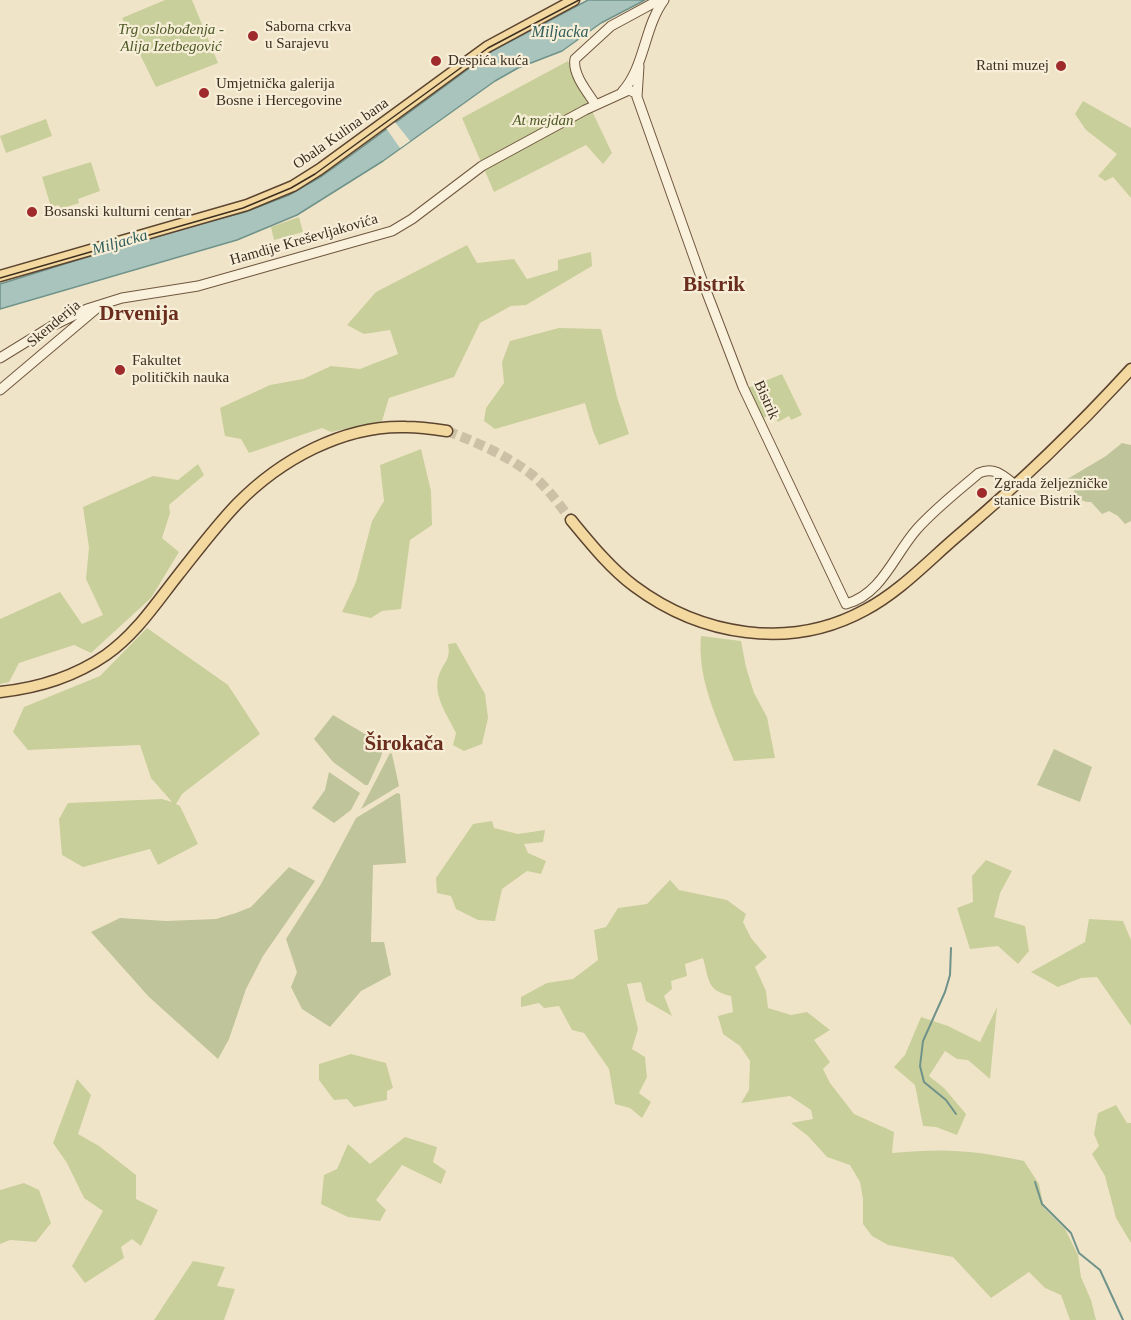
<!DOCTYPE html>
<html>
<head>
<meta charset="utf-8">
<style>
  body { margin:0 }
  canvas { display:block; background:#f0e4c8 }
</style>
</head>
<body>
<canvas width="1131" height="1320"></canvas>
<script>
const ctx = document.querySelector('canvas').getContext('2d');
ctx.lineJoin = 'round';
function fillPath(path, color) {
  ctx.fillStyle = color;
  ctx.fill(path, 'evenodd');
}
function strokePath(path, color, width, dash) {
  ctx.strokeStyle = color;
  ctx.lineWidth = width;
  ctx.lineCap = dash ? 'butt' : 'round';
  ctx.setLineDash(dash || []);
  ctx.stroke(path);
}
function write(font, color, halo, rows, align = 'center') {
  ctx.font = font + ' Georgia,serif';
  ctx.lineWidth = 4.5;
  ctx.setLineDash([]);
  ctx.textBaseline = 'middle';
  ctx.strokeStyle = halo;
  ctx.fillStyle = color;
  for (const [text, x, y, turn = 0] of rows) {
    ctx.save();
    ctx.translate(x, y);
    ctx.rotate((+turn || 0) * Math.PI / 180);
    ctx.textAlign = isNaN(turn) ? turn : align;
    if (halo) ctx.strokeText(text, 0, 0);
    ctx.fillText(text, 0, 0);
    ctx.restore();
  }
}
const green = new Path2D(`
  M165,0H192L218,63L156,87L122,18Z
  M568,61L612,153L603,164L586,145L494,192L462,118Z
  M1083,101L1131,128V198L1113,177L1105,181L1098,176L1117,154L1086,130L1075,114Z
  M46,119L52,136L6,153L0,136Z
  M91,162L100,191L78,199L79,203L60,209L59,205L51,207L42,177Z
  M299,217L303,232L274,240L271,227Z
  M467,245L477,263L514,259L527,279L558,270V260L591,252L592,266L526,305L511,306L480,323L454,377L389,398L382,421L331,432L322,428L249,453L241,439L225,436L220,408L270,385L303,379L331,366L360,369L398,354L390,330L364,334L347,325L376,292Z
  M559,328L601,329L617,397L629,434L599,445L593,431L585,403L495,429L484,421L486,408L504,383L502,362L510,341Z
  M782,374L802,415L791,420L789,416L778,422L773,414L763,418L748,388Z
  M421,449L431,491L432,525L410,540L401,609L382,611L371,618L342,612L356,582L372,521L384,501L380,465Z
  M198,464L204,475L169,505L170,513L162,538L179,552L151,598L91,653L74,645L19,663L9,682L0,684V619L60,592L82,624L103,615L86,579L89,547L83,507L153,476L178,480Z
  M147,628L228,685L260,734L182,794L176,804L180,806L198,844L158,865L150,849L83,867L62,855L59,819L68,803L162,799L172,802L151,778L140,745L28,750L13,732L24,707L100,676Z
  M701,636L741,641L746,667L754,693L767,717L775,758L734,761C718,721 697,680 701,636Z
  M456,643L485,694L488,718L482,744L464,751L453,745L456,733C448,716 432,695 439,675C444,661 451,660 448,644Z
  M492,821L494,828L518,834L545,830L543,842L524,844L528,853L546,861L541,874L527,871L502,889L495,921L478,920L456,909L451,896L437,893L436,878L473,824Z
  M986,860L1012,871L1000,893L994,917L1025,926L1029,951L1018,964L998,946L970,949L957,908L973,902L972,876Z
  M670,880L679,890L727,900L746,914L743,922L751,938L767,957L755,967L766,991L768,1008L791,1015L807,1012L830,1030L814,1040L830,1062L823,1069L830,1083L854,1114L894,1132L892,1153C943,1148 974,1150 1024,1161L1039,1184L1044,1208L1065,1229L1078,1255L1081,1277L1091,1300L1096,1320H1070L1061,1295L1045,1288L1029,1272L991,1298L953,1257L888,1245L872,1236L863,1224V1199L860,1182L850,1165L827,1157L808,1136L791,1123L813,1119L811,1110L790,1096L741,1103L749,1090L750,1061L740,1046L723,1034L718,1016L733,1012L731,996C707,991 709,980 703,958L685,964L687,976L671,981L672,989L664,996L672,1016L646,1001L641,982L627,984L638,1029L632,1049L645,1057L647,1077L639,1093L651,1102L642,1118L630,1108L615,1104L609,1069L584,1033L572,1030L559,1006L544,1008L539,1003L521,1007V997L547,983L573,979L598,960L594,930L606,927L618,908L647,904Z
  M1089,919L1123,921L1131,940V1026L1097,977L1081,978L1058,987L1031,972L1085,942Z
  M997,1007L990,1079L968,1060L957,1059L945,1051L929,1076L944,1088L966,1114L957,1135L936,1127L923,1126L915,1085L894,1067L905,1055L921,1017L948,1026L980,1042Z
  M351,1054L386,1063L393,1088L387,1091V1100L354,1107L347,1099L334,1100L319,1080V1064Z
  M77,1079L91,1095L78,1134L99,1146L136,1175V1199L158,1210L141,1246L132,1239L121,1247L124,1258L85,1283L72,1266L103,1211L84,1198L67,1163L53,1143Z
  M1116,1105L1127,1123H1131V1243L1116,1218L1105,1176L1092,1154L1099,1146L1094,1134L1098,1113Z
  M405,1137L437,1147L433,1162L446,1171L441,1184L402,1165L376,1200L386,1210L380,1221L348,1217L321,1204L324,1175L337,1169L348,1144L370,1164Z
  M24,1183L39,1190L51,1223L36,1242L10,1240L0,1244V1190Z
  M193,1261L225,1267L217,1286L235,1289L224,1320H154Z`);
const cemetery = new Path2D(`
  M1122,443L1131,445V521L1125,524L1118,516L1109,511L1102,514L1091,502C1077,502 1075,494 1071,483L1064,481L1106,456Z
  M333,715L370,737L385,742L381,757L368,785H365L333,762L314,739Z
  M1054,749L1092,767L1080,802L1037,785Z
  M390,753L392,754L399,786L361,809Z
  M329,772L360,793L351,810L334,823L312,808L325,790Z
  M397,793L400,794L406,863L373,865L371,942H384L391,975L361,991L330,1027L302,1009L291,987L297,972L286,939L321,884L356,818Z
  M289,867L315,881L263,956L246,989L229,1039L218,1059L149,997L91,932L120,918L166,921L216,919L236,913L251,907Z`);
const water = new Path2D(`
  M588,0H645L601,23L562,51L518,68L495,81L383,161L297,215L237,240L0,309V284L148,238L245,212L289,195L322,176L361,148L494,50Z`);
const pier = new Path2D(`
  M395,122L410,141L400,148L386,128Z`);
const stream = new Path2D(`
  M951,948L950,975L945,992L923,1041L920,1066L924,1082L946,1100L956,1114
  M1035,1182L1042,1204L1071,1233L1079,1253L1100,1270L1123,1320`);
const primaryTunnel = new Path2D(`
  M447,431C476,442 506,455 531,474C547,487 559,504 571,520`);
const secondary = new Path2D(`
  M622,92C645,67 644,27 664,0
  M637,97L639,66
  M596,105C588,93 572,74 575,59L611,26L659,0
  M0,358L52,326L87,309L122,298L198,286L392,231L412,219L482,166L585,110L629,90L636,93L637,97L702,280L743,387L846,604C882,594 894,555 917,529C936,508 958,491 979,473C994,466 1004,476 1015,485
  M0,390L97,308`);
const primary = new Path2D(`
  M0,276L247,205L293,186L320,169L487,47L574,0
  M571,520C590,543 610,568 634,586C701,636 790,651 865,610C901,591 930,559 961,533C1021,482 1078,427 1131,369
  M0,692C38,688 74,677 106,655C136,634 156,603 179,574C198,550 216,526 237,504C280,460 343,425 406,427C420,427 434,429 447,431`);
const tram = new Path2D(`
  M0,278L243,208L291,188L315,174L488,48L579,0`);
const markers = [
  [253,36,6,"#9e2a2b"],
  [436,61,6,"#9e2a2b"],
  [1061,66,6,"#9e2a2b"],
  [204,93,6,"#9e2a2b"],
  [32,212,6,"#9e2a2b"],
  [120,370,6,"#9e2a2b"],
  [982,493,6,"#9e2a2b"]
];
const poiNames = [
  ["Saborna crkva",265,27],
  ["u Sarajevu",265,44],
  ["Despića kuća",448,61],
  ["Ratni muzej",1049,66,"right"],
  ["Umjetnička galerija",216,84],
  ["Bosne i Hercegovine",216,101],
  ["Bosanski kulturni centar",44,212],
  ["Fakultet",132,361],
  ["političkih nauka",132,378],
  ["Zgrada željezničke",994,484],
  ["stanice Bistrik",994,501]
];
const parkNames = [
  ["Trg oslobođenja -",171,30],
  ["Alija Izetbegović",171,47],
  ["At mejdan",543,121]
];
const streetNames = [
  ["Obala Kulina bana",341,134,-35],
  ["Hamdije Kreševljakovića",304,240,-16],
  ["Skenderija",54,324,-40],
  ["Bistrik",766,400,66]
];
const waterNames = [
  ["Miljacka",560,33],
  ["Miljacka",120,243,-16]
];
const districtNames = [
  ["Bistrik",714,286],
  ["Drvenija",139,315],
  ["Širokača",404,745]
];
fillPath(green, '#c9cf9b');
fillPath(cemetery, '#bfc49a');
fillPath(water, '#a9c4bc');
strokePath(water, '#6f938a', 1.5);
fillPath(pier, '#f0e4c8');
strokePath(stream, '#6f938a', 2);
strokePath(primaryTunnel, '#ccc0a6', 10, [10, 5]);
strokePath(secondary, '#6f573f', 11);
strokePath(primary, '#5b4430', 13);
strokePath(secondary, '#faf1dc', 9);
strokePath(primary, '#f3d9a0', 10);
strokePath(tram, '#3d2e20', 1.5);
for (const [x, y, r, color] of markers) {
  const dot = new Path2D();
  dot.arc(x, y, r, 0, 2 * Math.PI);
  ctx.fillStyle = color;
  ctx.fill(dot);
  strokePath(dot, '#f7eed8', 2);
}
write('15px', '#3d2e20', '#f7eed8', poiNames, 'left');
write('italic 15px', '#4d5a26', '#f7eed8', parkNames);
write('15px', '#3d2e20', '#f7eed8', streetNames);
write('italic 16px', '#2f5d5a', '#f7eed8', waterNames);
write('bold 21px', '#6b2e1e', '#f7eed8', districtNames);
</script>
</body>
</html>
